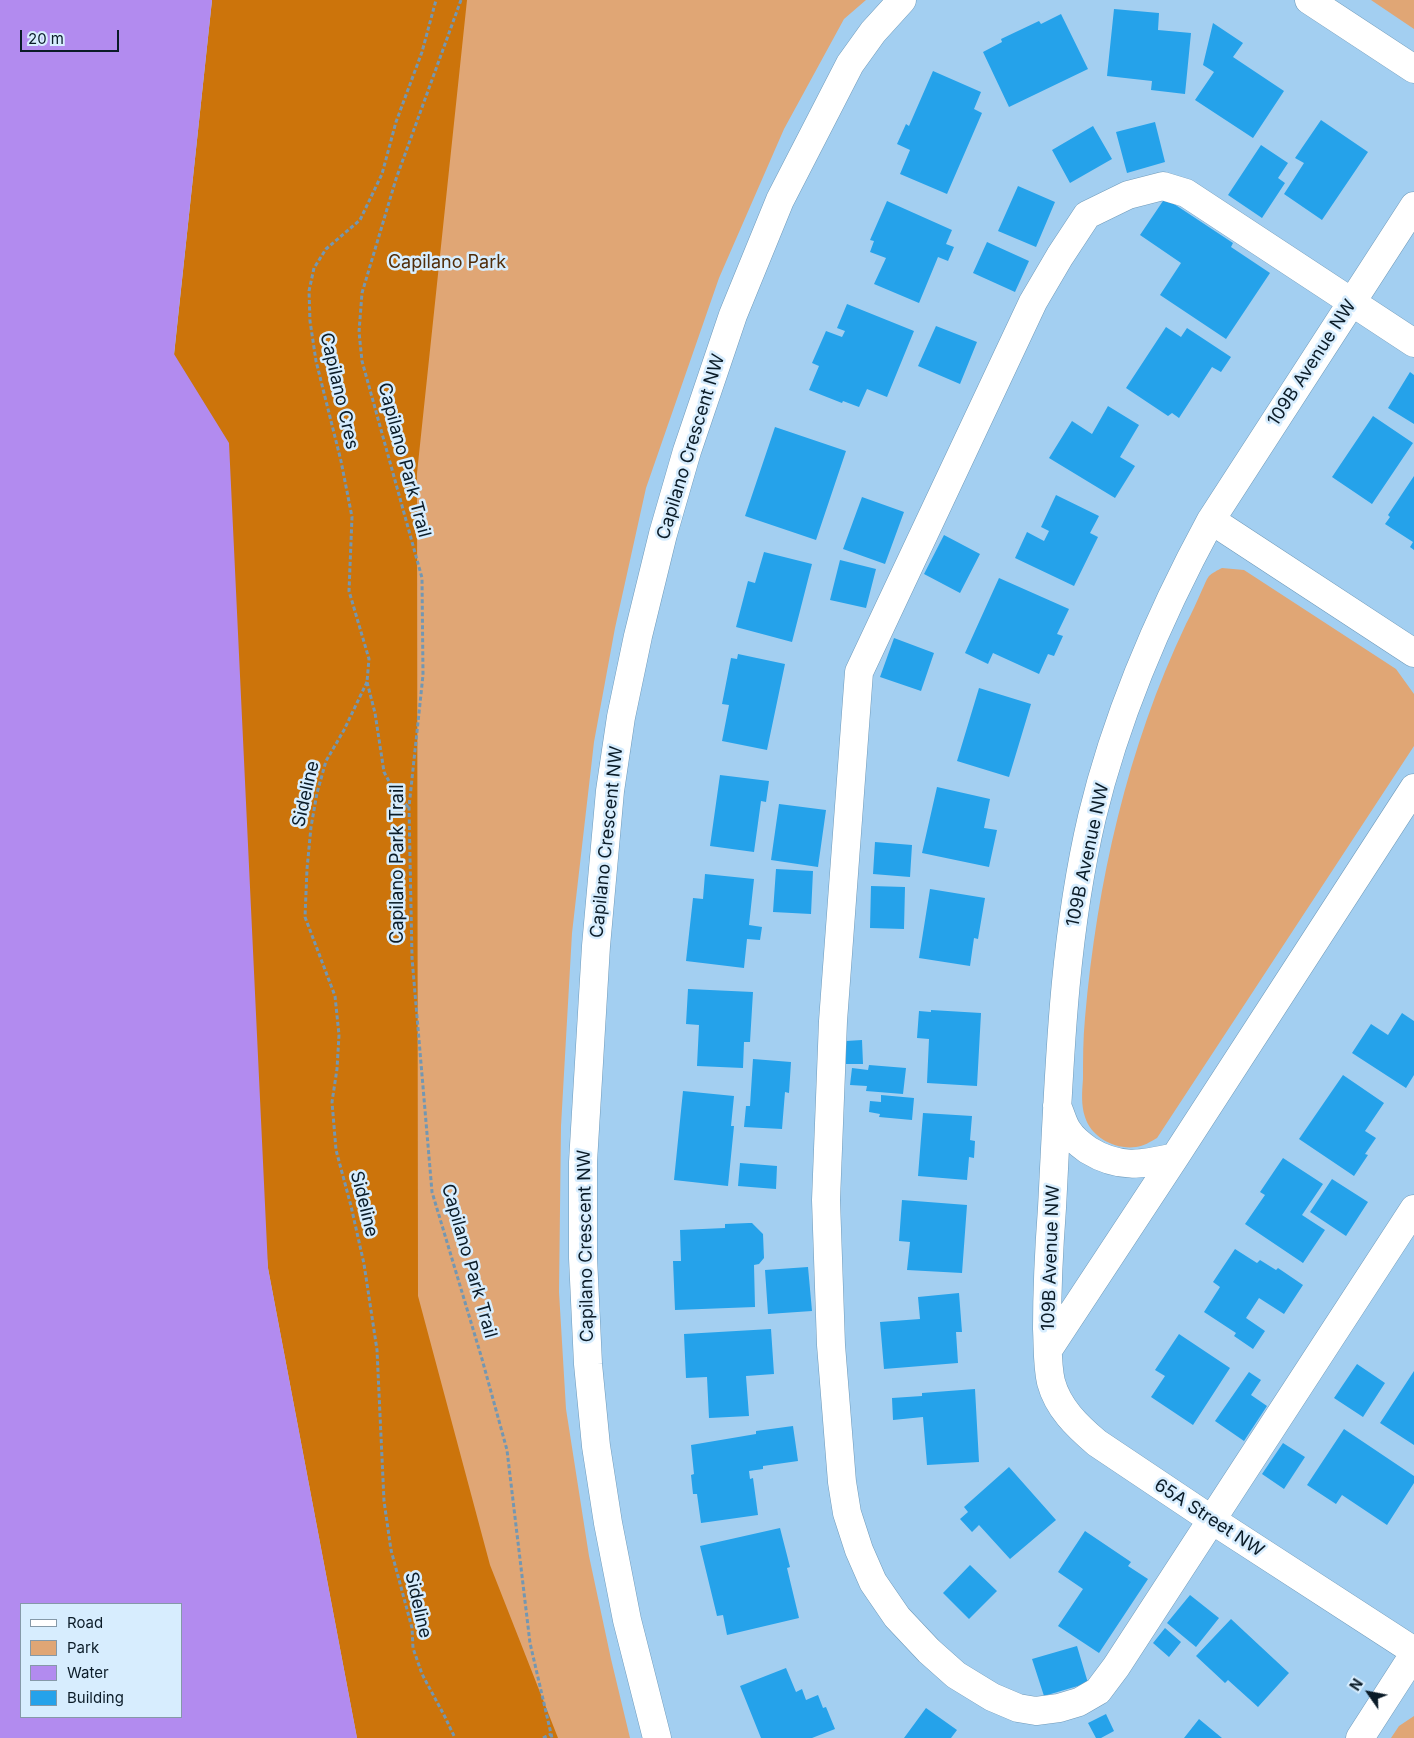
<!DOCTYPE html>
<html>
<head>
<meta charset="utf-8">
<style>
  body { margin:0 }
  #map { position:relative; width:1414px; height:1738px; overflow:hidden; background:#a3cff1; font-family:Inter,sans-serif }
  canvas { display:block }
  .legend { position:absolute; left:20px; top:1603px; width:162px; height:115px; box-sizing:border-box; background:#d7edfe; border:1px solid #8599a8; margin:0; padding:6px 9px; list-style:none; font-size:15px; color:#0b1c28 }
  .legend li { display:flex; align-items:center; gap:10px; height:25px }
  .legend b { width:25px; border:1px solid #8599a8 }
  .north { position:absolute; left:1344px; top:1668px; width:50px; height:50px; -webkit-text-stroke:4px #d7edfe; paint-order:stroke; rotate:303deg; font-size:14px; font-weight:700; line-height:20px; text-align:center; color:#0b1c28 }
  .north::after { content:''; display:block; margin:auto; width:18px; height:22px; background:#0b1c28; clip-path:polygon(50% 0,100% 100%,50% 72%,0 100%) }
  .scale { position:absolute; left:20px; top:30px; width:99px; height:22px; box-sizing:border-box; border:2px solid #0b1c28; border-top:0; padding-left:6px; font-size:15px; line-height:18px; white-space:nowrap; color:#0b1c28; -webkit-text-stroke:4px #d7edfe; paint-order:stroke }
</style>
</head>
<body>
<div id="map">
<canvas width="1414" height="1738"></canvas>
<ul class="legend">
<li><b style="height:6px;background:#fff"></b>Road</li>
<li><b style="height:14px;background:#e0a675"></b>Park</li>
<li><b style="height:14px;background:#b28bef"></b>Water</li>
<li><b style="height:14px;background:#25a2ea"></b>Building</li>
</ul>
<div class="north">N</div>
<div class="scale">20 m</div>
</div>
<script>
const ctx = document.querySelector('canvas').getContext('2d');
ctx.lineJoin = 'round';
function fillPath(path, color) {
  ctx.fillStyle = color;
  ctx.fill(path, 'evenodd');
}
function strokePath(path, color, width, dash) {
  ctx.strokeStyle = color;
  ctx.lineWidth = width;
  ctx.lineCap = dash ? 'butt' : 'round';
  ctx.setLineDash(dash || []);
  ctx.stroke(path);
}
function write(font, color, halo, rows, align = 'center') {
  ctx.font = font + ' Inter,sans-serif';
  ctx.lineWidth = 5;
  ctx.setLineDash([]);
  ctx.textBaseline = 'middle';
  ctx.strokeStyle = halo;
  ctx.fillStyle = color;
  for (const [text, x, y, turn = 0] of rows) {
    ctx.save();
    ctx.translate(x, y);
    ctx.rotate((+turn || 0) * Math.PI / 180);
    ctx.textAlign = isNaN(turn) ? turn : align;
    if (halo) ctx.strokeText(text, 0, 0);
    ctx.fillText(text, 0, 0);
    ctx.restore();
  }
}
const green = new Path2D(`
  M212,0H866L844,19L784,129L719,278L646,488L615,628L594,742L572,933L561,1126L559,1292L566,1409L589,1556L611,1659L630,1738H357L268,1268L229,443Z
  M1371,0H1414V29Z
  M1222,568L1244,570L1396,669L1414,694V746L1157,1138C1150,1142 1144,1146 1136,1147C1115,1150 1091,1137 1085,1117C1081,1105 1082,1092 1083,1079C1083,1059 1083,1039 1085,1018C1097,883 1127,748 1186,624C1192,613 1197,601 1202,590C1204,586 1206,580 1209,576C1212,573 1218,570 1222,568Z
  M1414,1716V1738H1391L1399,1726Z`);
const forest = new Path2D(`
  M212,0H467L417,473L418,1296L490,1565L558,1738H357L268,1268L174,355Z`);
const water = new Path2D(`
  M0,0H212L174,354L229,443L268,1268L357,1738H0ZM21,1604H181V1717H21Z`);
const building = new Path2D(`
  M1114,9L1159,13L1158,30L1191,33L1185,94L1151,90L1152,81L1107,76Z
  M1061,14L1088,69L1009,107L983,52L1002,42L1001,39L1039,21L1041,24Z
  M1213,23L1243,43L1233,57L1284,91L1253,138L1195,100L1214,72L1203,65Z
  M933,71L981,92L974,109L982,113L947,194L900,174L910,150L897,144L906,124L909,126Z
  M1321,120L1368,152L1322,220L1284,194L1304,163L1295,158Z
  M1155,122L1165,162L1127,173L1116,132Z
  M1093,126L1112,159L1070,183L1052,150Z
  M1261,145L1288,163L1278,178L1285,183L1262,218L1228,195Z
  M1018,186L1055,202L1036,247L998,231Z
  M1165,198L1233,243L1231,247L1270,273L1226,339L1160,295L1181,263L1140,235Z
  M887,201L952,230L946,244L954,247L948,261L938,257L919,303L874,284L886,258L870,252L874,241L870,240Z
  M987,242L1029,261L1015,292L973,273Z
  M847,304L914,331L887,397L867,389L859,407L843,401L842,403L809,390L819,366L812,363L826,331L842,337L845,331L837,328Z
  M936,326L977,342L960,384L918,366Z
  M1166,327L1181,337L1187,328L1231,357L1221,372L1212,367L1179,418L1172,413L1168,416L1126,388Z
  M1410,372L1414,375V424L1388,408Z
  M1108,406L1139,425L1120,457L1135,466L1115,498L1049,458L1072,421L1092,434Z
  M1373,416L1413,443L1372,504L1332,477Z
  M775,427L846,451L816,540L745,516Z
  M1414,476V550L1410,547L1413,542L1385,524L1390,517L1388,515Z
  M1056,495L1099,516L1090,533L1098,537L1074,586L1015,558L1027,532L1044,541L1049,531L1041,527Z
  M862,497L904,512L885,564L843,549Z
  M944,535L980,554L960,593L924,574Z
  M764,552L812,564L792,642L736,627L748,581L755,583Z
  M840,560L876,569L866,608L830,600Z
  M999,578L1069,609L1057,634L1063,636L1054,656L1048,654L1039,674L993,653L988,664L965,653Z
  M894,638L934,653L921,691L880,677Z
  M738,654L785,664L767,750L722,741L729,705L722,704L731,658L737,659Z
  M979,688L1031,704L1009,777L957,761Z
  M720,775L769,781L766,802L761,801L754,852L710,846Z
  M937,787L990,799L984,828L997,830L989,867L922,853Z
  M779,804L826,810L818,867L771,860Z
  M875,842L912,845L910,877L873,874Z
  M776,869L813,871L811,914L773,912Z
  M705,874L754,879L749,925L762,927L760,940L747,939L744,968L686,961L693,898L703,899Z
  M871,886L905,887L904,929L870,928Z
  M930,889L985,898L978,939L974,938L970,966L919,958Z
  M688,989L753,992L750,1042H744L743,1068L697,1066L699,1025L686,1024Z
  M931,1010L981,1013L977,1086L927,1083L929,1039L917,1038L919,1011L931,1012Z
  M1402,1013L1414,1021V1075L1406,1088L1352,1053L1371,1024L1388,1035Z
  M862,1040L863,1064H846V1041Z
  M753,1059L791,1062L789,1093L785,1092L782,1129L744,1127L746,1106H750Z
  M869,1065L906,1068L903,1094L866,1091L867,1086L850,1085L852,1068L868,1070Z
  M1343,1075L1384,1103L1365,1131L1376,1138L1365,1154L1368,1155L1354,1176L1299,1139Z
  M683,1091L734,1096L731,1126H734L728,1186L674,1180Z
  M881,1095L914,1098L912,1120L879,1117L880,1114L869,1112L870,1101L881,1102Z
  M923,1113L972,1116L970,1140L975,1141L974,1158L969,1157L967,1180L918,1176Z
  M1283,1158L1323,1184L1302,1215L1325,1230L1303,1263L1245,1224L1265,1195L1260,1192Z
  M740,1163L777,1166L776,1189L738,1186Z
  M1332,1179L1368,1202L1346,1236L1310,1212Z
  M902,1200L967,1205L962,1273L907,1270L910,1242L899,1241Z
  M749,1223H752L763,1234L764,1258L759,1264L754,1265L755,1307L675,1310L673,1261H681L680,1230L725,1228V1224Z
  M1235,1249L1257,1263L1260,1260L1276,1270L1278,1268L1303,1285L1284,1314L1259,1298L1246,1318L1265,1331L1253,1349L1234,1336L1236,1333L1204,1312L1220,1287L1213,1282Z
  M808,1267L812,1311L768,1314L765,1270Z
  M959,1293L962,1332H956L958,1363L884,1369L880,1322L920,1319L918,1297Z
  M771,1329L774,1374L746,1376L749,1416L709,1418L707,1377L686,1378L684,1334Z
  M1179,1334L1230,1368L1193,1425L1151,1397L1165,1376L1155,1370Z
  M1357,1364L1385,1383L1363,1417L1334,1398Z
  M1414,1371V1445L1380,1423Z
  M1249,1372L1261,1380L1251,1395L1267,1406L1244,1441L1215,1421Z
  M975,1389L979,1462L927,1465L923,1417L893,1420L892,1398L922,1396V1393Z
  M793,1426L798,1461L763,1466V1469L749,1471L750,1479L753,1478L758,1515L701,1523L697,1494H693L691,1475L694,1474L691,1445L756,1434V1431Z
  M1344,1429L1414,1476V1483L1387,1525L1342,1495L1336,1504L1307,1485Z
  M1283,1443L1305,1457L1284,1489L1262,1474Z
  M1009,1467L1056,1520L1010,1559L979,1525L972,1532L960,1519L968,1512L964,1507Z
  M780,1528L790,1567L787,1568L799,1618L727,1635L723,1615L717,1616L700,1546Z
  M1085,1531L1131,1562L1128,1566L1148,1579L1099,1653L1058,1626L1083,1589L1058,1572Z
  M970,1565L997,1591L969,1619L943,1593Z
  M1190,1595L1219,1618L1196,1647L1167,1623Z
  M1231,1619L1289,1673L1258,1707L1228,1680L1225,1683L1196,1656Z
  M1165,1628L1181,1642L1169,1657L1153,1643Z
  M1077,1646L1088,1683L1044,1696L1032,1659Z
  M786,1668L796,1692L802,1689L806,1700L818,1695L823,1708L826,1707L835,1729L812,1738H761L740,1686Z
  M926,1708L957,1730L951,1738H904Z
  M1106,1714L1114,1731L1101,1738H1096L1088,1723Z
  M1199,1719L1222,1738H1184Z`);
const path = new Path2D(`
  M461,0L396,179L362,293L359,332L362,361L422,578L423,675L409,807L412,958L432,1192L482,1359L507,1450L530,1643L552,1738
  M367,682L344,730L326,761L317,793L311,827L307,869L305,917L335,996L339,1035L337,1069L332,1102L336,1150L351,1206L364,1264L377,1350L384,1501L391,1550L412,1628L413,1648L422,1674L445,1717L455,1738
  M408,807L395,792L384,772L375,713L367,682L369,659L349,591L352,517L341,461L316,361L310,321L309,291L314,268L326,249L360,220L382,174L396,122L422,52L436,0
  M543,1738L551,1734`);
const minor = new Path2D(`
  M1309,0L1414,69
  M1414,206L1211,520C1160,614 1117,713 1092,817C1062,945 1059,1077 1052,1208C1049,1248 1047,1288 1047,1329C1048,1346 1047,1365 1051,1382C1058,1408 1077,1426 1097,1443L1212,1520L1414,1651
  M1414,343L1186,193L1163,186L1128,195L1087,215L1060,256L1033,302L859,672L833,1021L826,1200L831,1345L842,1482L847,1513L859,1550L873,1582L897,1617L929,1651L956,1675L992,1697L1018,1708L1036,1711L1059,1708L1079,1702L1098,1691L1116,1667L1414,1209
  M1211,520L1414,653
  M1057,1106C1061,1114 1063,1124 1068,1131C1073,1139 1081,1145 1088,1150C1119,1169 1141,1165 1175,1157
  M1048,1350L1175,1157L1414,788
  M657,1738L627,1620L608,1523L596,1446L588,1364L583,1258V1162L596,946L610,791L621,717L638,636L663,534L687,451L733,315L780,200L850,64L873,32L902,0
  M1360,1738L1414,1654`);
const parkNames = [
  ["Capilano Park",447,263]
];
const streetNames = [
  ["109B Avenue NW",1312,363,-57],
  ["Capilano Cres",339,391,77],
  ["Capilano Crescent NW",691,447,-73],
  ["Capilano Park Trail",404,460,75],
  ["Sideline",306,794,-77],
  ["Capilano Crescent NW",607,842,-84],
  ["109B Avenue NW",1088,855,-78],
  ["Capilano Park Trail",398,864,-90],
  ["Sideline",364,1204,76],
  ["Capilano Crescent NW",586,1246,-91],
  ["109B Avenue NW",1051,1258,-88],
  ["Capilano Park Trail",469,1261,74],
  ["65A Street NW",1209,1518,33],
  ["Sideline",418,1605,77]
];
fillPath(green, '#e0a675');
fillPath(forest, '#cc740b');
fillPath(water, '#b28bef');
fillPath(building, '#25a2ea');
strokePath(minor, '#6f9aba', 29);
strokePath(path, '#7397b2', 3, [4, 2.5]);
strokePath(minor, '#fff', 28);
write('18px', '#512d09', '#d7edfe', parkNames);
write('18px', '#0b1c28', '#d7edfe', streetNames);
</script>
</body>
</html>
